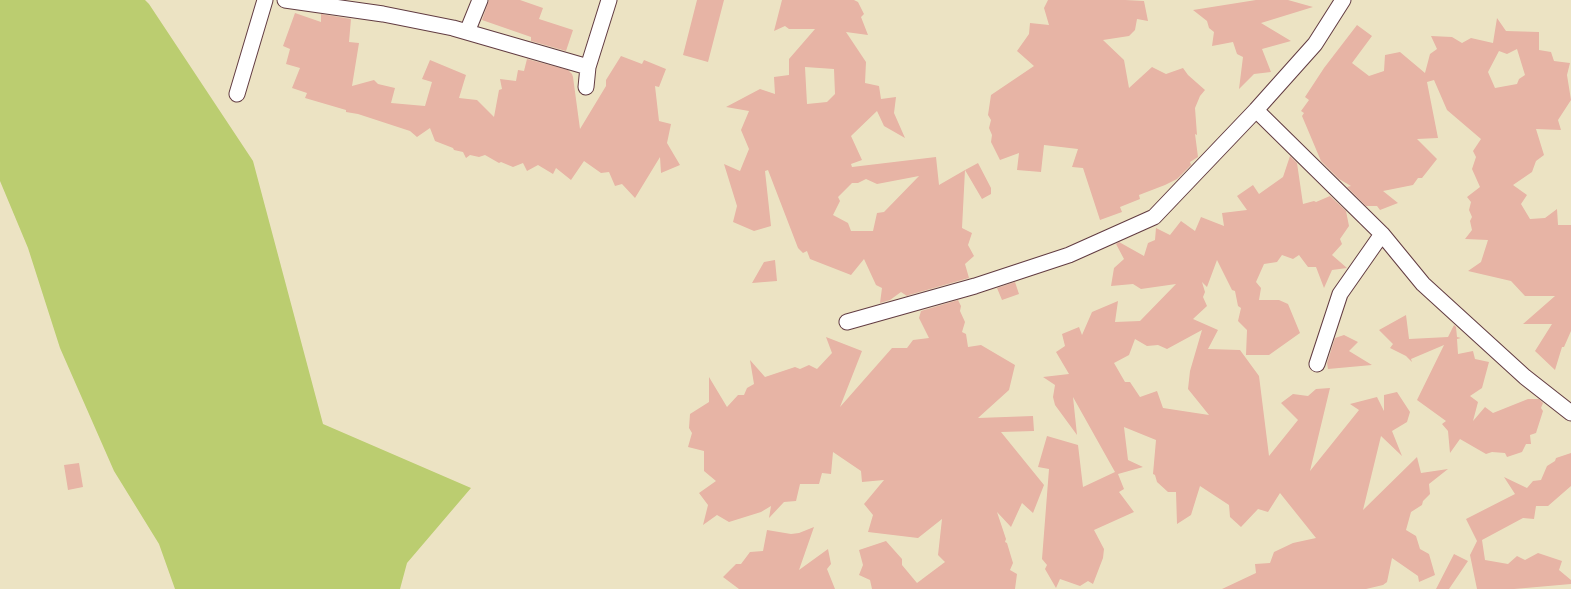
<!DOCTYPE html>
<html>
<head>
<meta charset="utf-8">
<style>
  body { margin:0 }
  canvas { display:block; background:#ece3c3 }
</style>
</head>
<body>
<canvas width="1571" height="589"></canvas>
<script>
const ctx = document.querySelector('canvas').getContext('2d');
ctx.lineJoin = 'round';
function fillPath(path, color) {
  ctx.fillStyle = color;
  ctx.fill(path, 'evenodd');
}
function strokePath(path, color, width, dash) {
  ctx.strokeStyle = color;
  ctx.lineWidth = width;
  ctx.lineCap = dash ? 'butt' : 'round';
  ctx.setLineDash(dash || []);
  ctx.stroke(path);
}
const green = new Path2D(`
  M0,0H145L149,4L253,161L323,424L471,488L407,563L400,589H175L159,544L114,471L60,348L28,248L0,181Z`);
const building = new Path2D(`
  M489,0H520L543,8L539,19L573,30L566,51L531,41V37L482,20Z
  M697,0H724L708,62L683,55Z
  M782,0H854L858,2L864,14L861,17L868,35L846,32L866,62L865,83L879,86L881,99L896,97L894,113L905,138L884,126L877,111L851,136L862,160L851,164L852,167L936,157L939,185L965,170L962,228L972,233L968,245L974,256L965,264L969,278L909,295L907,296L901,292L890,300L880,303L882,288L876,285L864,259L851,275L810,259L807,251L803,253L798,248L768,170L765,171L771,226L754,231L733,222L737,206L724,164L740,171L749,149L741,130L749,111L726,107L760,89L775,94L774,77L789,75V59L815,29H789L785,26L774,31ZM805,67L834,69L835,94L827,102L807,104ZM919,176L884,212L877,213L873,231H851L848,223L833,215L840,201L838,197L852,183H858L866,179L877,184Z
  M1048,0H1125L1144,1L1148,21L1137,19L1135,30L1129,36L1103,40L1124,60L1129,88L1152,67L1166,74L1183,68L1188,75L1205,90L1200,96L1195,108L1197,135L1195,134L1198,157L1190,162L1191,165L1177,179L1165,185L1139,195L1140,199L1120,207L1122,212L1100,220L1083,168L1072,167L1078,149L1044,145L1041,172L1017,170L1019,153L1000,160L991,142L992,135L989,128L991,120L988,115L991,95L1034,66L1017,51L1029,34L1030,23L1049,25L1044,8Z
  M1256,0H1288L1313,7L1261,23L1291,41L1262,49L1271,72L1254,74L1239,89L1243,57L1237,54L1233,42L1212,46L1214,32L1209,28L1207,21L1193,10Z
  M295,13L321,22V14L351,19L349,42L359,43L352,86L374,80L378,84L395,88L391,103L425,106L432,82L422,79L430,60L466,75L459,98L477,100L494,117L499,90L502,89L500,79L516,81L518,70L524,71L527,59L568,70L572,74L573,77L580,129L606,86V80L621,56L642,64L644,60L666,69L659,87L655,86L659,121L671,124L667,143L680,165L661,173L660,157L635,198L622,184L615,186L609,172L601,173L584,161L571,180L556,168L553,174L538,165L527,171L523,163L513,167L501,162L499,163L485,155L479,157L470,155L466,158L463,152L454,150L453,148L435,141L430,128L417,137L410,131L358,114L346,112V110L305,98L307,93L292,88L300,68L286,64L290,49L283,46Z
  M1497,18L1506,31L1539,32V50L1551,52L1554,61L1570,63L1567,75L1571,100L1558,120L1561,130L1536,129L1544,155L1536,161L1532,172L1513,185L1527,195L1521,204L1530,219L1545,218L1557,209L1558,225H1571V331L1564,347H1562L1555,370L1535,351L1552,324H1523L1555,296H1525L1511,281L1468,271L1481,262L1488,240L1465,239L1472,230L1470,221L1472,217L1469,210L1471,202L1467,197L1480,187L1472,169L1476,157L1473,151L1481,139L1447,110L1434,80L1427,82L1438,138L1417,139L1437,159L1422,178H1418L1413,185L1383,191L1398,203L1380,210L1377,206H1366L1347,187L1351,186L1339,179L1321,161L1302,116L1304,113L1301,111L1309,100L1305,97L1324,68L1357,25L1372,36L1352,63L1369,76L1384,71L1385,55L1400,52L1425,73L1430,54L1437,49L1431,36L1452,37L1462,43L1471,38L1493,43ZM1517,49L1525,75L1519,79L1517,84L1495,88L1488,72L1499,51L1507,54Z
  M1290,156L1297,163L1303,204L1314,201L1316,202L1330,196L1346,211L1349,226L1340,239L1342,244L1332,255L1347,268L1332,270L1324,288L1316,267H1308L1299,255L1293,259L1282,255L1277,262L1264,264L1256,282L1261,288L1259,300H1279L1288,304L1300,333L1269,355H1246L1247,330L1238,321L1241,308L1238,306L1235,291L1232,290L1217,260L1207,287L1202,282L1205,292L1203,297L1207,306L1193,319L1218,330L1208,349L1240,350L1259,376L1269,456L1298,420L1281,403L1293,394L1308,396L1316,389L1330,388L1310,471L1359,410L1350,404L1377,397L1384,411V395L1397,392L1410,412L1407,422L1392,431L1402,456L1381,436L1363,510L1417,457L1421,473L1448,469L1429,484L1430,494L1423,501L1422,505L1411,512L1406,530L1416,536L1420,549L1429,554L1435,575L1419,582L1418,576L1392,558L1387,582L1383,585L1366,589H1222L1256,573L1255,564L1270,563L1274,552L1293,543L1316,538L1280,493L1268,512L1258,509L1241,527L1230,517L1229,505L1200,486L1191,515L1177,524L1176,492H1168L1157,482L1155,475L1153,474L1156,440L1124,427L1128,460L1143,467L1118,474L1124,489L1119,492L1134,512L1094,530L1104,549L1103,558L1093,584L1088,581L1080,586L1060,579L1056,588L1045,569L1047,565L1042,559L1049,469L1038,467L1047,436L1078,445L1083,487L1115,472L1073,397L1077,435L1055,405L1053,397L1055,385L1043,377L1069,374L1056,352L1065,346L1062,334L1079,327L1082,335L1092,312L1118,301L1115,322L1140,321L1176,284L1141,289L1133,284L1111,286L1114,268L1124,259L1116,244L1119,242L1144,256L1148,243L1155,240L1156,228L1170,235L1181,221L1195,231L1201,217L1224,226L1222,213L1247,210L1237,196L1253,185L1259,194L1283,177ZM1202,330L1190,371L1188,389L1209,415L1163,408L1157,391L1140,397L1130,382H1125L1114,363L1129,355L1135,339L1147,346L1158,345L1167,349Z
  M978,163L991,188V194L982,199L965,170Z
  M775,260L777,281L752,283L764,262Z
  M1015,282L1019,294L1002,300L997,288Z
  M958,300L961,306L960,311L965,322L962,332L966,334L968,347L981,345L1015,365L1009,390L978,418L1033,416L1034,431L1001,432L1044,485L1033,513L1022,503L1011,527L997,512L1006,539L1005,542L1007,543L1013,563L1010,570L1017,574L1015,589H872L870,580L859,575L863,565L859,550L886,541L902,559V565L917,583L945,562L938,555L942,519L918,538L868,532L873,515L864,504L884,480L862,482L861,471L833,452L831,474L822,473L819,484H800L796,501L784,502L769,518L771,506L761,512L729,522L717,515L703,525L708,505L699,493L716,481L704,471V451L688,447L692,433L689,428L690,414L709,402V377L727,407L738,395H744L747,388L754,384L750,360L765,377L795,367L800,369L809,365L817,369L832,353L826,337L862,351L840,407L892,348H907L913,340L929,338L919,318L921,311Z
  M1406,315L1409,339L1448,337L1454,325L1456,327L1457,337L1461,338L1457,339L1458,354L1473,351L1475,359L1489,362L1482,388L1470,396L1478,402L1473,421L1485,407L1493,413L1528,399H1539L1543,403L1541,408L1543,411L1536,433L1530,435L1531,444H1526L1522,452L1507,457L1505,453L1492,452L1486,454L1460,439L1450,453L1448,431L1442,424L1446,421L1417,400L1444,345L1411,359L1412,362L1406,356L1390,348L1393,344L1379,330Z
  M1344,335L1358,342L1349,351L1372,365L1328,369L1327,363L1335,338Z
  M1571,453V486L1548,506H1536L1534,519L1523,518L1482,540L1485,560L1508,564L1517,556L1525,560L1538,553L1562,561L1559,570L1571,580V584L1514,589H1477L1470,555L1477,541L1466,519L1515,494L1504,477L1527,488L1533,481L1541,480L1547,466L1555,461L1556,458Z
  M79,463L83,487L68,490L64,465Z
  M814,527L799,570L828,549L831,564L827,569L835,589H739L723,577L736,564H741L750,552L763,551L767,530L791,534L799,533Z
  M1454,554L1468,561L1449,589H1436Z`);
const street = new Path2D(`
  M285,0L383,14L453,28L588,67
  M467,32L480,0
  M586,87L588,67L609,0
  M237,94L265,0
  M1256,110L1382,234L1423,284L1525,377L1571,413
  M847,322L975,286L1069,255L1154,217L1256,110L1315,44L1343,0
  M1317,364L1340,294L1382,234`);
fillPath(green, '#bbcd70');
fillPath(building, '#e7b4a5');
strokePath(street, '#623c42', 17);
strokePath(street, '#fff', 15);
</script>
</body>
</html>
